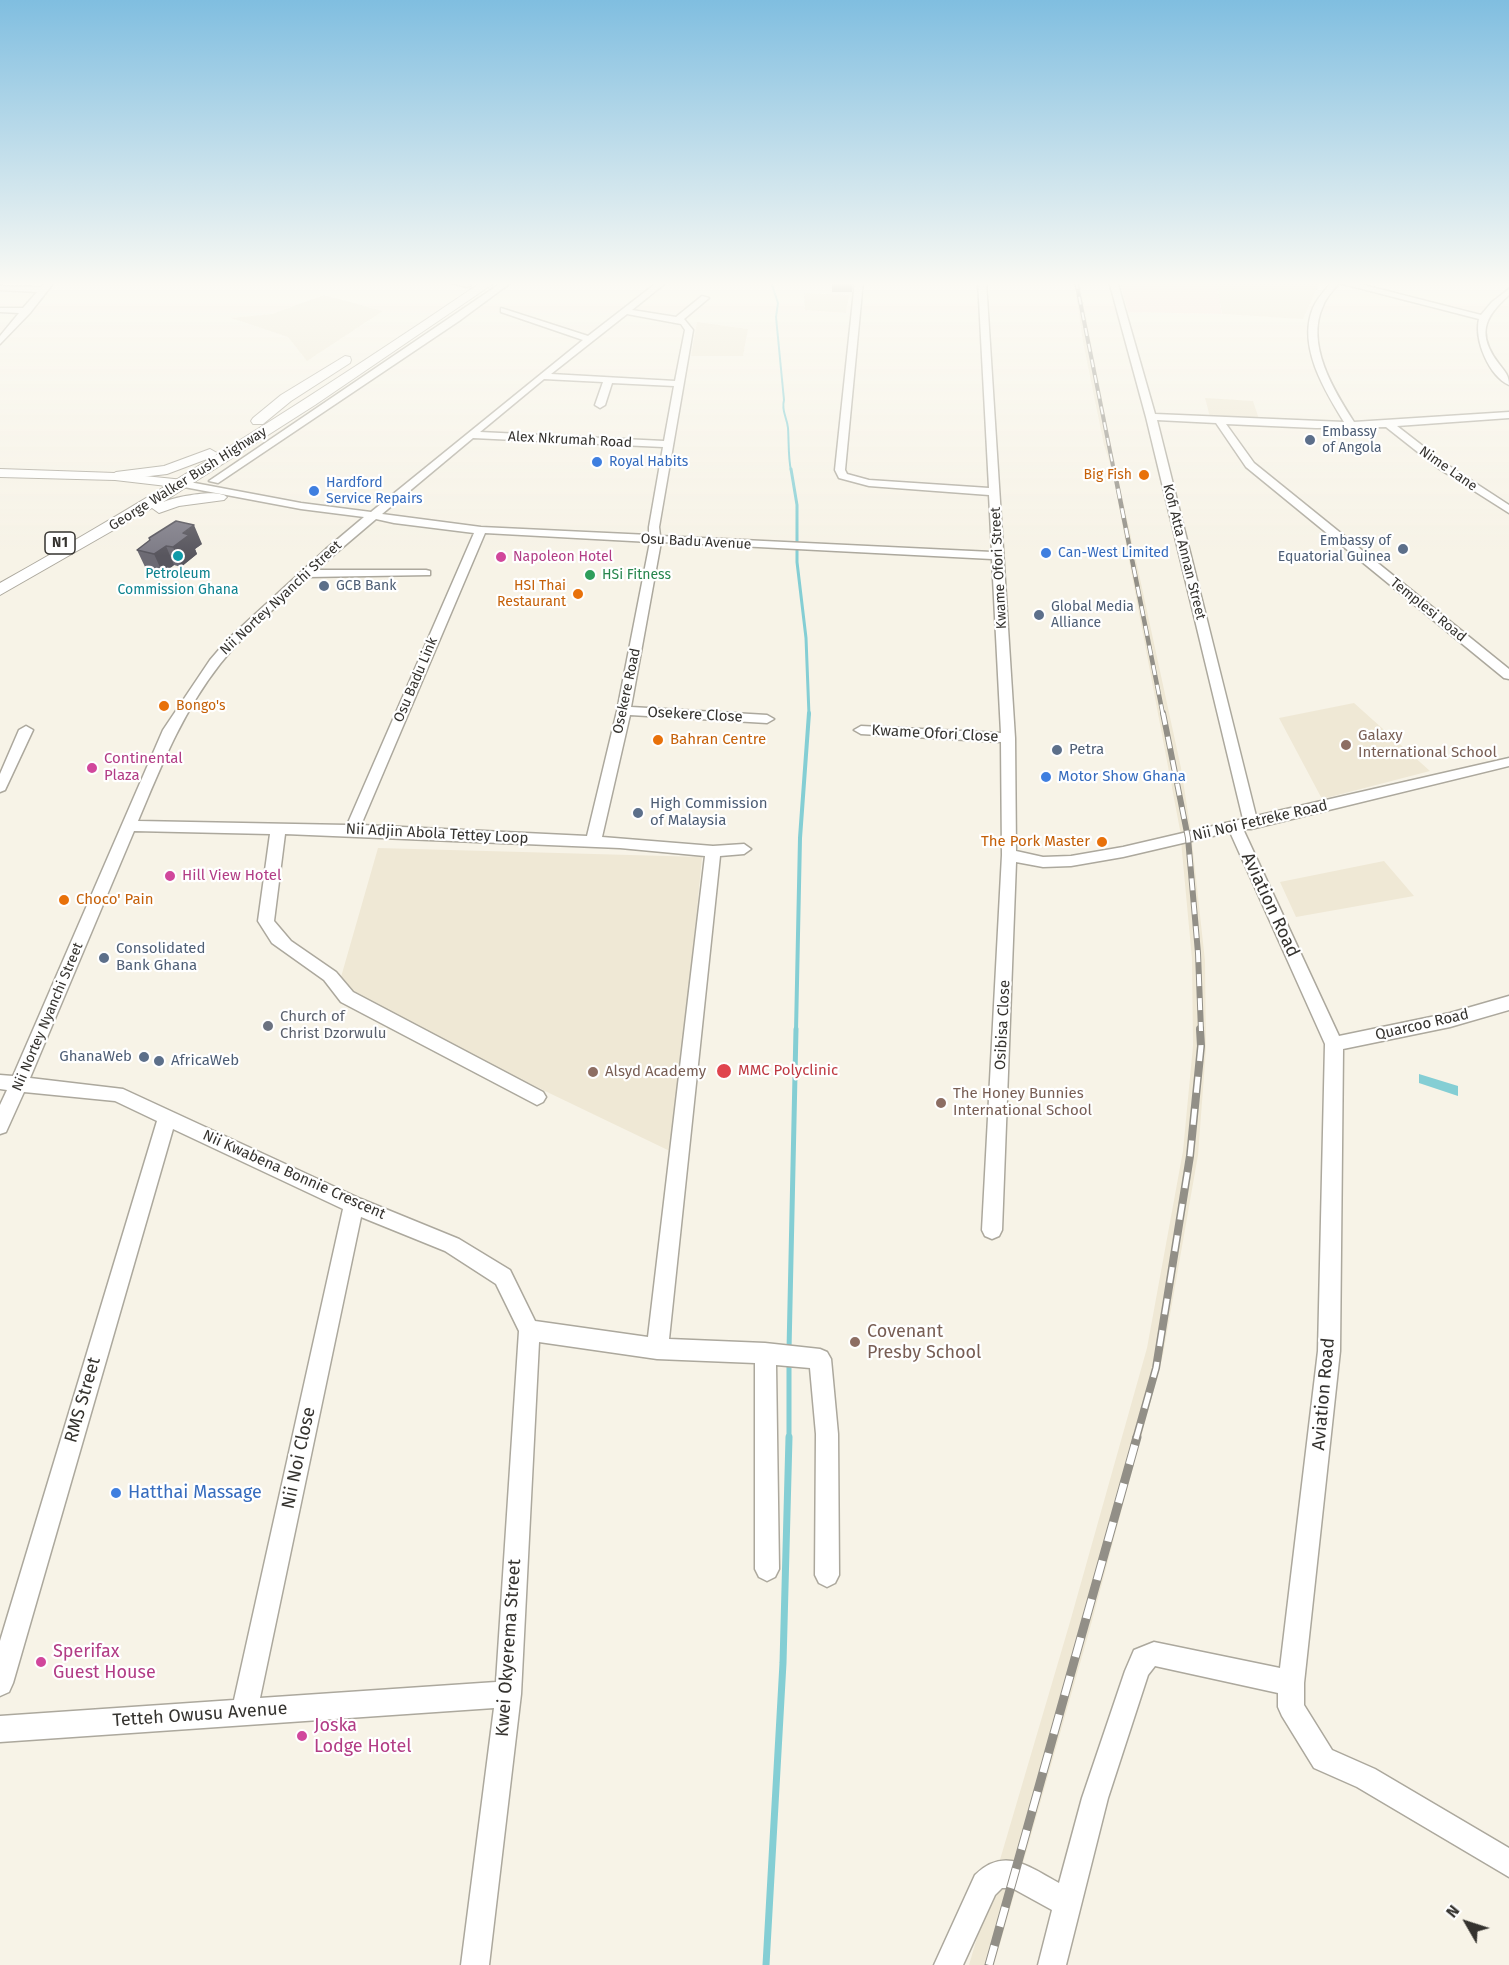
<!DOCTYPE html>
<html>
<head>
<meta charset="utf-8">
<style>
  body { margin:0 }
  #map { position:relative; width:1509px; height:1965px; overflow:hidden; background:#f7f3e7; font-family:"Fira Sans",sans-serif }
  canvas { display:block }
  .north { position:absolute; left:1437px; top:1893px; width:60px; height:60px; -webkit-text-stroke:4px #fff; paint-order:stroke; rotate:309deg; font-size:16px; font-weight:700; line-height:24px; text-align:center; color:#35332f }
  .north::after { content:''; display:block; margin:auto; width:21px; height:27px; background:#35332f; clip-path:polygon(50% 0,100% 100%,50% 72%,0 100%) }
</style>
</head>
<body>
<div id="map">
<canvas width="1509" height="1965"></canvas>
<div class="north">N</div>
</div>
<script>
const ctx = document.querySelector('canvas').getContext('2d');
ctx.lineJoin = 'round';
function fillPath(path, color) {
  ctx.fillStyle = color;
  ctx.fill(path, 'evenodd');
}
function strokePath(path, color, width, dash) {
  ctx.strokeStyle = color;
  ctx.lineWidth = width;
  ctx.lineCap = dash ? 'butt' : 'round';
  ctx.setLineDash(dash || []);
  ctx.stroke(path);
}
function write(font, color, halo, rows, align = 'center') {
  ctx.font = font + ' "Fira Sans",sans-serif';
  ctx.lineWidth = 4.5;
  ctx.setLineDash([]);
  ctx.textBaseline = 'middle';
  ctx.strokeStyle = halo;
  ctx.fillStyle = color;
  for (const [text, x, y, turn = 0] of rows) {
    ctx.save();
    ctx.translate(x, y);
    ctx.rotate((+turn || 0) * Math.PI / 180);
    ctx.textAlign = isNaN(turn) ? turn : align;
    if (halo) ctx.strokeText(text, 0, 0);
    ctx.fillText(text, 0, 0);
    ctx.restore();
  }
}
const built = new Path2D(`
  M1074,281H1079L1111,445L1181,768L1191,832L1205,961L1206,1049L1198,1155L1163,1355L1089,1632L994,1965H969L1070,1622L1147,1348L1183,1151L1193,1046L1192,959L1180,830L1112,470L1104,445L1083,342Z
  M1216,281H1317L1320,282L1303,319L1222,314Z
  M804,293L849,295L846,313L805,310Z
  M324,295L383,311L307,361L288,337L231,318L272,314Z
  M697,322L748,329L743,356H691Z
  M1205,398L1253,401L1259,419L1210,417Z
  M1354,703L1430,771L1322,799L1279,718Z
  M378,848L702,857L674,1153L337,991Z
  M1384,861L1414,896L1296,917L1280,882Z`);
const medical = new Path2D(`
  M1120,281H1216L1222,314L1128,312Z`);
const water = new Path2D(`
  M1419,1074L1458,1086V1096L1419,1083Z`);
const streamFar4 = new Path2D(`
  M773,281L772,285L778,303L776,317L784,400C781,411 787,417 788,428C789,442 788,456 791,471`);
const streamFar3 = new Path2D(`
  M791,469L797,505V562L806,638L809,715`);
const streamFar2 = new Path2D(`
  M796,1031L800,838L809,713`);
const streamFar1 = new Path2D(`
  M789,1350L796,1029
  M789,1439V1361`);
const stream = new Path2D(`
  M766,1965L783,1663L789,1437`);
const minor = new Path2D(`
  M47,281H55L30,313L0,344V336L19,313L0,312V308H23L37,292L0,290V286L41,287Z
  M444,281H459L471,285L467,287Z
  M504,281H513L459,321L218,483L209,481Z
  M659,281H668L632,310L676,317L702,296L709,298L684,319L693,330L659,527L660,536L992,552L989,495L869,486L839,478L835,470L855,281H863L845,470L847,474L869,480L989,488L978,281H986L1015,738L1016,851L1043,857L1071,856L1123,847L1243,819L1146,417L1109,281H1117L1155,414L1344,422C1325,391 1297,346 1313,308C1318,297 1326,289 1333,281H1348L1481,315L1492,302L1509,289V295C1483,318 1477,335 1499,364C1505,372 1509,375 1509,385C1489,376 1474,340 1479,319L1339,283C1333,291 1326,297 1323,306C1305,344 1334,391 1354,422L1509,412V418L1397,426L1446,464L1509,505V513L1438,468L1386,427L1316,428L1226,424L1254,463L1509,669V679L1504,678L1246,467L1216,423L1157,420L1256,816L1509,758V766L1251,829H1243L1339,1036L1450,1013L1509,996V1010L1450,1027L1343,1049L1340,1351L1304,1683V1705L1332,1750L1375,1769L1509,1848V1877L1357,1787L1314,1768L1282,1716L1278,1707V1693L1155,1666L1148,1675L1108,1798L1066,1965H1038L1052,1910L1012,1888H1002L995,1895L963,1965H934L975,1875C1005,1846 1029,1867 1059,1883L1082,1798L1125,1671L1134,1650L1154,1642L1280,1668L1318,1351L1325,1044L1230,832L1123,857L1071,866L1043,867L1016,862L1002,1230L999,1236L992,1239L985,1236L982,1230L1002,855L1001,742L861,734L854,730L861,726L1001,733L992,559L661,542L631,707L767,715L774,719L767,723L630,715L602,837L713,846L744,844L751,849L744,854L720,856L669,1339L765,1343L820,1349L827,1352L831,1359L838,1434L839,1575L835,1583L827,1587L819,1583L815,1575L816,1434L810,1368L776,1365L779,1569L775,1577L767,1581L759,1577L755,1569V1363L657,1359L539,1342L521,1694L489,1965H461L494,1708L0,1742V1716L234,1700L343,1209L173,1129L13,1683L9,1692L0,1696V1641L157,1121L115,1101L24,1092L6,1132L0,1134V1105L7,1090L0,1089V1075L13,1076L163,730L210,660L228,639L326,549L364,517L301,509L184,487L179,484L184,481L301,503L371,512L583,340L501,312V308L588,336ZM627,314L681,324L685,330L675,381L551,374ZM544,379L603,382L595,405L600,408L605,405L612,383L674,386L664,441L480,432ZM473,438L663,447L649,527V535L481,527L382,514ZM376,519L394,523L474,533L347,825L138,821C161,766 183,711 220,664C245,632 279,605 308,577L430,575V571L426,570H316ZM485,533L650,542L617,711L587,836L361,825ZM134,831L270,834L258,921L272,943L324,980L341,1002L537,1105L543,1102L546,1097L543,1092L353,992L336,972L291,941L274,921L285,834L620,848L705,856L648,1337L535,1321L510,1270L459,1239L361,1199L123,1089L30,1078ZM361,1217L445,1251L496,1284L519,1331L496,1682L260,1698Z
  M26,726L33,730L5,790L0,792V774L19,730Z`);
const major = new Path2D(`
  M0,469L115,473L184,480L190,484L184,488L115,480L0,477Z`);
const highway = new Path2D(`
  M483,281H497L315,405L163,502C175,497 218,488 227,497L224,500L179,506L159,513L152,508L0,595V583C166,490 326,388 483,281Z
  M345,356L350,357L351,360L350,363L291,401L263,424H253L251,421L253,418L281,395Z
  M210,449L217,453L215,456L167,474L116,480L109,476L116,472L164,466Z`);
const railFar4 = new Path2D(`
  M1076,281L1114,471`);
const railFar3 = new Path2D(`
  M1114,469L1163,715`);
const railFar2 = new Path2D(`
  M1163,713L1188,838L1198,953L1201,1031`);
const railFar1 = new Path2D(`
  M1136,1439L1156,1368L1190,1156L1201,1046L1200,1029`);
const rail = new Path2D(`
  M989,1965L1137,1437`);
const wall = new Path2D(`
  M832,281H853L852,292H832Z
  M150,541L202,544L195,549L197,554L181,567L174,565L163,574L146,569L137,550Z`);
const shadedWall = new Path2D(`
  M194,525L202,544L195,549L197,554L181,567L173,547L183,533Z
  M166,546L174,565L163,574L154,554Z`);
const building = new Path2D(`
  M176,521L194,525L183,533L189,535L173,547L166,546L154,554L137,550L150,540L149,538Z`);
const markers = [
  [1310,440,6,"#5c6f8a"],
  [597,462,6,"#3f7fe0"],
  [1144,475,6,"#e8710a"],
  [314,491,6,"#3f7fe0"],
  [1403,549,6,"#5c6f8a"],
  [1046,553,6,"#3f7fe0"],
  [178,556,6,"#0f9aa8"],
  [501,557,6,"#d1479c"],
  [590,575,6,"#2e9e5b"],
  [324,586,6,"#5c6f8a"],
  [578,594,6,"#e8710a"],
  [1039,615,6,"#5c6f8a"],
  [164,706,6,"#e8710a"],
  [658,740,6,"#e8710a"],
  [1346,745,6,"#8d6e63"],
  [1057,750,6,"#5c6f8a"],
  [92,768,6,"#d1479c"],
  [1046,777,6,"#3f7fe0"],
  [638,813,6,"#5c6f8a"],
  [1102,842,6,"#e8710a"],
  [170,876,6,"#d1479c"],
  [64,900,6,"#e8710a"],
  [104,958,6,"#5c6f8a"],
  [268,1026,6,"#6b7280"],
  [144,1057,6,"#5c6f8a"],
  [159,1061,6,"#5c6f8a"],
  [724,1071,8,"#e0444e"],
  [593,1072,6,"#8d6e63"],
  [941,1103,6,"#8d6e63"],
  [855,1342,6,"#8d6e63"],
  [116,1493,6,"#3f7fe0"],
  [41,1662,6,"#d1479c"],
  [302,1736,6,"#d1479c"]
];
const farServicenames = [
  ["Embassy",1322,432],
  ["of Angola",1322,448],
  ["Embassy of",1391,541,"right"],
  ["Equatorial Guinea",1391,557,"right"],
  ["GCB Bank",336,586],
  ["Global Media",1051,607],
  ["Alliance",1051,623]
];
const farStreetnames = [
  ["Alex Nkrumah Road",570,440,3],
  ["Nime Lane",1448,469,35],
  ["George Walker Bush Highway",188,479,-32],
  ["Osu Badu Avenue",696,542,3],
  ["Kofi Atta Annan Street",1184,552,76],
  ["Kwame Ofori Street",999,568,-93],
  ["Nii Nortey Nyanchi Street",281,598,-43],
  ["Templesi Road",1428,610,39],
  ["Osu Badu Link",416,680,-67],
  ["Osekere Road",627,691,-78],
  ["Nii Nortey Nyanchi Street",48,1017,-67]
];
const farShopnames = [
  ["Royal Habits",609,462],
  ["Hardford",326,483],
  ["Service Repairs",326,499],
  ["Can-West Limited",1058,553]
];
const farFoodnames = [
  ["Big Fish",1132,475],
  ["HSI Thai",566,586],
  ["Restaurant",566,602],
  ["Bongo's",176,706,"left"]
];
const shields = [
  [60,543,30]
];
const shieldNames = [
  ["N1",60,543]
];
const farHotelnames = [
  ["Napoleon Hotel",513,557]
];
const farCulturenames = [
  ["Petroleum",178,574],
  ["Commission Ghana",178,590]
];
const farLeisurenames = [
  ["HSi Fitness",602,575]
];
const streetNames = [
  ["Osekere Close",695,715,3],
  ["Kwame Ofori Close",935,734,3],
  ["Nii Noi Fetreke Road",1260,821,-13],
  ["Nii Adjin Abola Tettey Loop",437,834,3],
  ["Osibisa Close",1003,1025,-87],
  ["Quarcoo Road",1422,1025,-13],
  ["Nii Kwabena Bonnie Crescent",294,1175,24]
];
const educationNames = [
  ["Galaxy",1358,736],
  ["International School",1358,753],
  ["Alsyd Academy",605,1072],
  ["The Honey Bunnies",953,1094],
  ["International School",953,1111]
];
const foodNames = [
  ["Bahran Centre",670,740],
  ["The Pork Master",1090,842,"right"],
  ["Choco' Pain",76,900]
];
const serviceNames = [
  ["Petra",1069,750],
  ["High Commission",650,804],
  ["of Malaysia",650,821],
  ["Consolidated",116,949],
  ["Bank Ghana",116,966],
  ["GhanaWeb",132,1057,"right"],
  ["AfricaWeb",171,1061]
];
const hotelNames = [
  ["Continental",104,759],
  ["Plaza",104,776],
  ["Hill View Hotel",182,876]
];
const shopNames = [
  ["Motor Show Ghana",1058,777]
];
const worshipNames = [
  ["Church of",280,1017],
  ["Christ Dzorwulu",280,1034]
];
const healthNames = [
  ["MMC Polyclinic",738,1071]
];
const nearStreetnames = [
  ["Aviation Road",1270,905,65],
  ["Aviation Road",1324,1394,-85],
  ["RMS Street",83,1400,-74],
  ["Nii Noi Close",299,1458,-78],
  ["Kwei Okyerema Street",509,1648,-86],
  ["Tetteh Owusu Avenue",200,1715,-4]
];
const nearEducationnames = [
  ["Covenant",867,1332],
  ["Presby School",867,1353]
];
const nearShopnames = [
  ["Hatthai Massage",128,1493]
];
const nearHotelnames = [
  ["Sperifax",53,1652],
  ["Guest House",53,1673],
  ["Joska",314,1726],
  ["Lodge Hotel",314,1747]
];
fillPath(built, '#efe8d5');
fillPath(medical, '#fde2de');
fillPath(water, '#84ced4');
strokePath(streamFar4, '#84ced4', 2);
strokePath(streamFar3, '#84ced4', 3);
strokePath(streamFar2, '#84ced4', 4);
strokePath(streamFar1, '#84ced4', 5);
strokePath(stream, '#84ced4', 7);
strokePath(minor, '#aca89d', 3);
strokePath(major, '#aca89d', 2);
strokePath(highway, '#aca89d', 2);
fillPath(minor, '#fff');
fillPath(major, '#fff');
fillPath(highway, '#fff');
strokePath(railFar4, '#928f87', 4);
strokePath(railFar3, '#928f87', 4.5);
strokePath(railFar2, '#928f87', 6);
strokePath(railFar1, '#928f87', 8);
strokePath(rail, '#928f87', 9);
strokePath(railFar4, '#fff', 2, [8]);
strokePath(railFar3, '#fff', 3, [10]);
strokePath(railFar2, '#fff', 4, [12]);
strokePath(railFar1, '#fff', 5, [16]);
strokePath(rail, '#fff', 7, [20]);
fillPath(wall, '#6c6a73');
fillPath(shadedWall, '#58565e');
fillPath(building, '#7d7b86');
strokePath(building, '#58565e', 1.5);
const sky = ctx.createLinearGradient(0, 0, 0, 556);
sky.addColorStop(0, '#80bee0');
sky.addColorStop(0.51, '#fbfaf4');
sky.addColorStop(1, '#fbfaf400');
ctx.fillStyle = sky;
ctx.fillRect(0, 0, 1509, 556);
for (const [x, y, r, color] of markers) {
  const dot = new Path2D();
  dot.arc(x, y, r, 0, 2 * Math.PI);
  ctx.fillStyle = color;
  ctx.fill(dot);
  strokePath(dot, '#fff', 2);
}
write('14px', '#4e5e75', '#fff', farServicenames, 'left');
write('14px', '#35332f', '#fff', farStreetnames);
write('14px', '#366cbe', '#fff', farShopnames, 'left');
write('14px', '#c56008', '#fff', farFoodnames, 'right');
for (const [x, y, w] of shields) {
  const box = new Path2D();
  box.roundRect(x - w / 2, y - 11, w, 22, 4.5);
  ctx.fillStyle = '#fff';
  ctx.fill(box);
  strokePath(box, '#35332f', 1.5);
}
write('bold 14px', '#35332f', null, shieldNames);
write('14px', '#b23c85', '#fff', farHotelnames, 'left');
write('14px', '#0d838f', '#fff', farCulturenames);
write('14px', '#27864d', '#fff', farLeisurenames, 'left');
write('15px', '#35332f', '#fff', streetNames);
write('15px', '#785e54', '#fff', educationNames, 'left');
write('15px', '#c56008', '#fff', foodNames, 'left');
write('15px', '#4e5e75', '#fff', serviceNames, 'left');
write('15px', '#b23c85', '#fff', hotelNames, 'left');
write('15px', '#366cbe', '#fff', shopNames, 'left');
write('15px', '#5b616d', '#fff', worshipNames, 'left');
write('15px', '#be3a42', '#fff', healthNames, 'left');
write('18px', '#35332f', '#fff', nearStreetnames);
write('18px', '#785e54', '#fff', nearEducationnames, 'left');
write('18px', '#366cbe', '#fff', nearShopnames, 'left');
write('18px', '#b23c85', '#fff', nearHotelnames, 'left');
</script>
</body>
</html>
